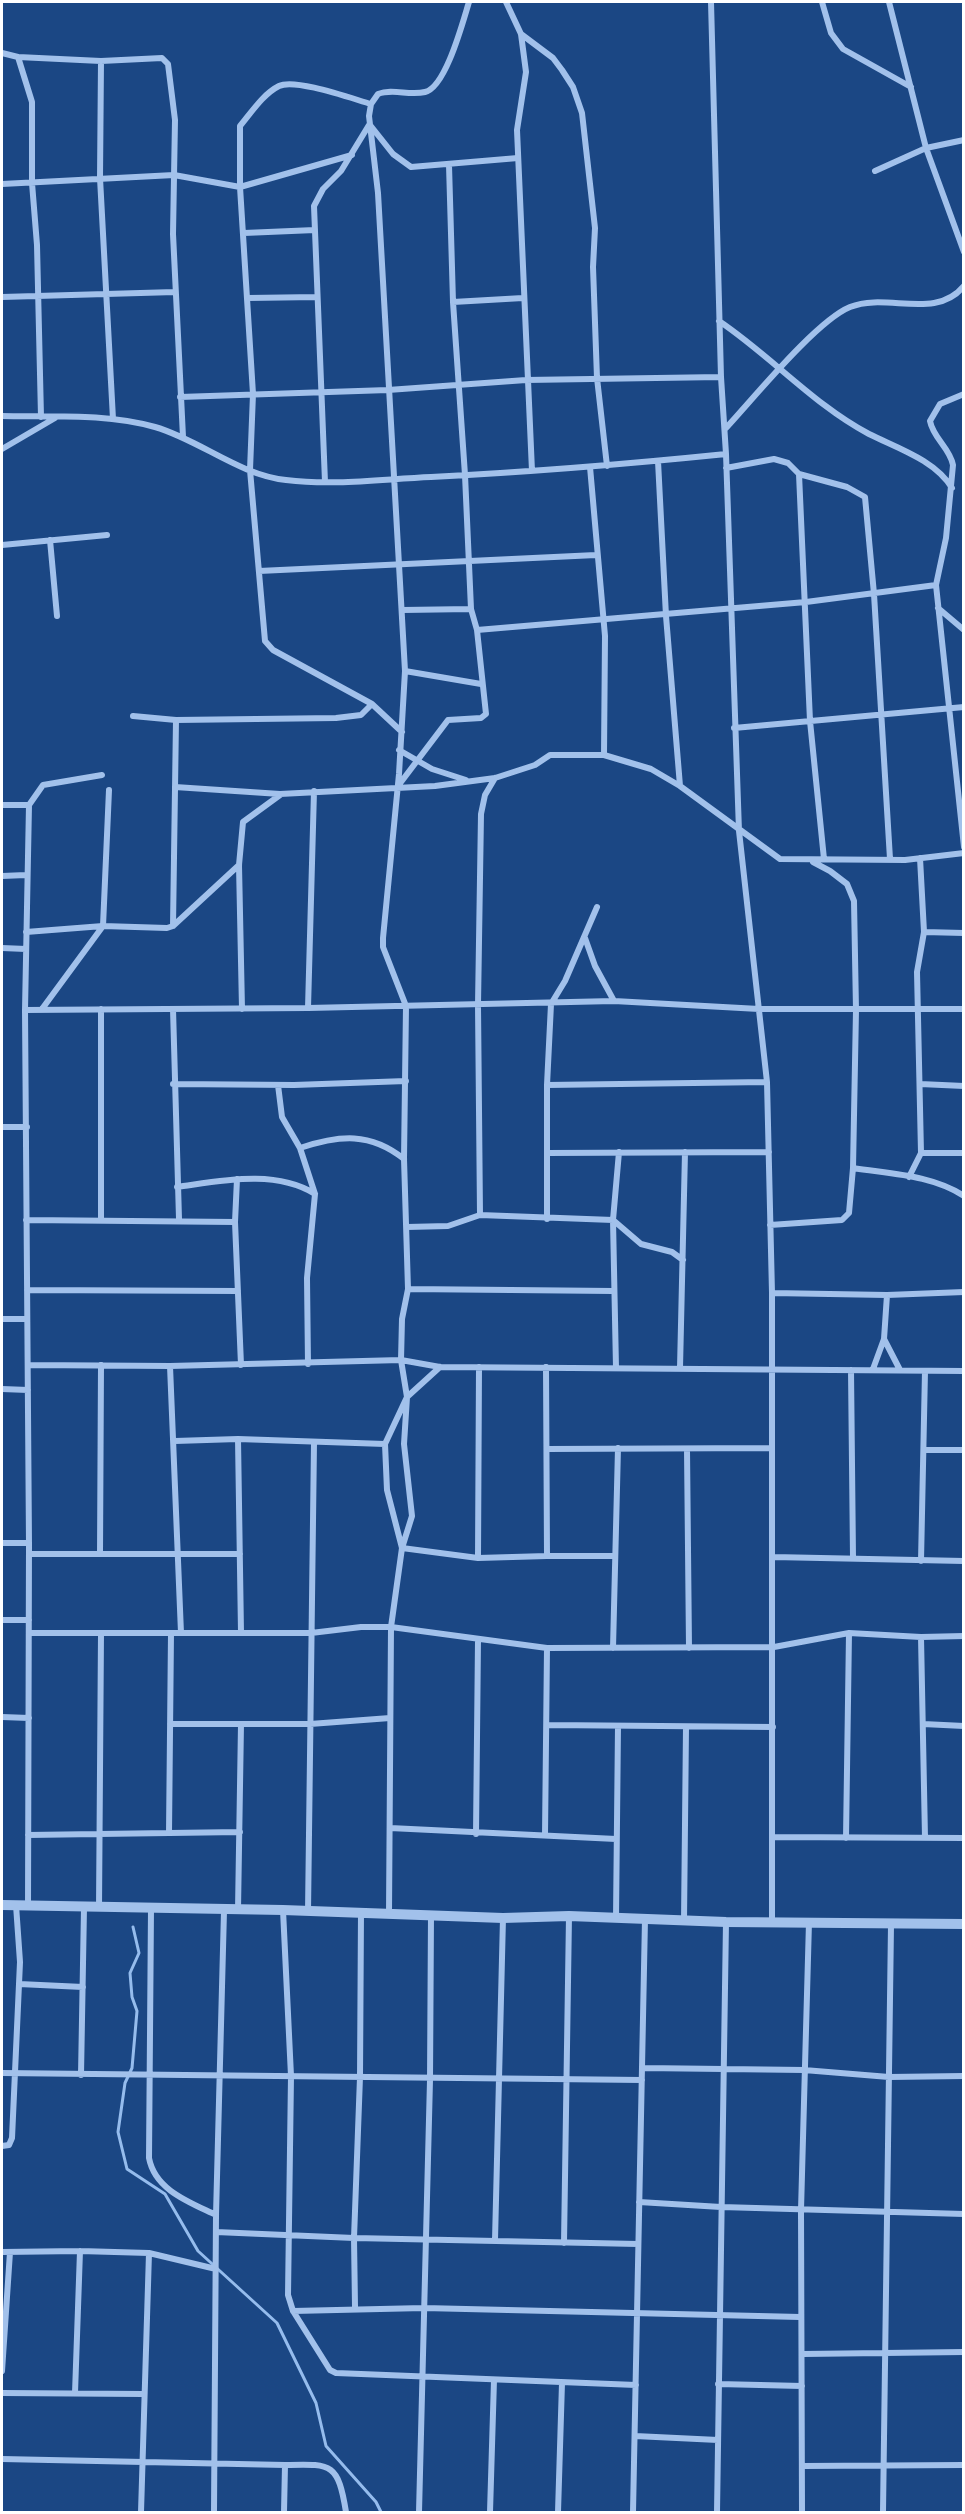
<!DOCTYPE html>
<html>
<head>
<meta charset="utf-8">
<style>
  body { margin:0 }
  #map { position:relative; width:965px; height:2514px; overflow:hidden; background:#1b4784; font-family:"Archivo Narrow",sans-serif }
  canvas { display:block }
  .frame { position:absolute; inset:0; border:3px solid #fff; pointer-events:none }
</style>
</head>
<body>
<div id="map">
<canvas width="965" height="2514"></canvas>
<div class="frame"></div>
</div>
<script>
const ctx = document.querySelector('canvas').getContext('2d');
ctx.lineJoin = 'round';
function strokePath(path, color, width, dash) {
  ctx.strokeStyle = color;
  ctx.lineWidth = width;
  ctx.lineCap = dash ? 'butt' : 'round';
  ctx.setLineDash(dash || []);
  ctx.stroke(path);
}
const stream = new Path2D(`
  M133,1927L139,1953L130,1973L132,1997L137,2011L132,2068L125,2083L118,2132L127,2169L165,2194L198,2251L277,2323L316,2403L326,2446L376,2502L381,2512`);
const minor = new Path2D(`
  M506,2L521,34L526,72L517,130L532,471
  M711,2L721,377L726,454L739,831L767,1082L772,1293V1922
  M822,2L831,33L843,49L911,87
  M889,2L926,148L964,252
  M521,34L553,58L562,70L573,87L582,113L595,228L593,267L597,378L607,466
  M2,53L18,57L32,102V183L37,245L41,417
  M18,57L101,61L162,58L168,64L175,120L173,234L183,437
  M101,61L100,178L113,419
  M371,104C353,99 295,78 279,86C263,94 251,113 240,126V187L253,394L250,470L265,641L273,650L372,704L402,732
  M370,125L393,154L411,167L518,158
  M875,171L926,148L964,140
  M2,184L174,175L240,187L352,155
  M244,233L315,230
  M2,297L175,292
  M248,298L317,297
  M453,302L523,298
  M719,321C771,356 814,405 869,434C897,448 935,460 952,488
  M964,394L940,404L930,421C933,438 950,448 953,465L946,538L936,585L964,847
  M180,397L388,390L526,380L721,377
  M2,416C52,417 106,413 155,427C200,440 239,475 286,480C334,486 383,479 431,477C530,472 628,464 726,454
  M725,429C753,399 816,321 850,307C887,292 935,321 964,286
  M2,449L55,418
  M658,461L666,616L680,786
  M590,467L605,636L604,755
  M726,468L774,459L788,463L799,474L847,487L865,497L874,594L890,859
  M799,474L810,721L824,859
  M325,482L314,206L323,189L341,171L369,125
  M50,540L57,616
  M2,545L107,535
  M259,571L596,555
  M938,608L964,630
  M403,610L471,609
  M477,630L806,602L936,585
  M405,671L481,684
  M133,716L176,720L336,718L361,715L372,704
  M734,728L964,707
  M399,750L432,769L466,780
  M398,786L448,720L481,718L486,714L477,630L471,609L465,475L453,302L449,165
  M175,787L280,794L435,786L495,778L535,765L550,755H604L651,769L680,786L780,859L905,860L964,853
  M2,805H29
  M2,876L26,875
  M173,926L176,720
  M26,932L103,926L167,928L173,926L239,865
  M924,932L964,933
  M585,938L595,966L614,1001
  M2,948L26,949
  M308,1008L314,791
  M42,1009L103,926L109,790
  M173,1009L179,1219
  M242,1009L239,865L243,822L280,795
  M25,1010L308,1008L614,1001L759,1009H964
  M173,1084L294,1085L406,1081
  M920,1084L964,1086
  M278,1085L282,1117L300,1148L315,1194L307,1278L308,1364
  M547,1085L767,1082
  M2,1127H27
  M300,1148C340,1135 370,1132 404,1159
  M547,1153L769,1152
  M921,1153H964
  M853,1168C890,1174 932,1175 964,1196
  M909,1177L921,1153L917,972L924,932L920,858
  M237,1179L235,1222L241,1365
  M177,1187C221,1181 275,1169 315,1194
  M480,1215L478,1005L481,814L485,795L495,778
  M101,1219V1009
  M547,1219V1085L551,1004L565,981L597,907
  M26,1220L235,1222
  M770,1225L842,1220L849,1213L853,1168L856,1010L854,901L847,884L830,871L813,862
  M407,1227L448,1226L480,1215L613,1220L641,1244L672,1252L683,1260
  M408,1289L613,1291
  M27,1290L238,1291
  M772,1293L887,1295L964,1292
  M2,1319H26
  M884,1339L900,1370
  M28,1365L170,1366L401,1360L440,1367L964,1371
  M170,1366L181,1633
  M440,1367L407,1397L385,1444L387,1490L402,1548L478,1558L547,1556
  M546,1367L547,1556H614
  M616,1368L613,1220L619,1152
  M680,1368L685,1152
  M873,1369L884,1339L887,1295
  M851,1370L853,1558
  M2,1389L28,1390
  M238,1439L241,1633
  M175,1441L238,1439L385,1444
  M547,1449L772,1448
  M687,1449L689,1648
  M925,1450H964
  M2,1543H29
  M29,1554H240
  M100,1554L101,1365
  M773,1557L964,1561
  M478,1558L479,1367
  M921,1561L925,1371
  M2,1620H29
  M29,1633H311L361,1627H391L547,1648L774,1647L849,1633L921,1637L964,1636
  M921,1637L925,1838
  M613,1648L618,1448
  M2,1717L29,1718
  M170,1724H310L390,1718
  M923,1724L964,1726
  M548,1725L773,1727
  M390,1828L616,1839
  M169,1833L171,1633
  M476,1834L478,1640
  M28,1835L240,1832
  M545,1835L547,1648
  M772,1837L964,1838
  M846,1838L849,1633
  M28,1906L29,1543L25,1010L29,805L43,785L102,775
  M99,1908L101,1633
  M151,1909L149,2158C155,2190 189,2202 216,2215
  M238,1910L241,1724
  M283,1910L291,2076L288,2295L293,2311L330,2370L336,2373L636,2385
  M308,1912L314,1443
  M389,1913L391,1627L402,1548L412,1516L404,1444L407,1397L401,1360L402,1319L408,1289L404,1159L406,1006L383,947V938L399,774L405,671L378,193L369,116L371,104L378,94C393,88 409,96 425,92C446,87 463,21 469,2
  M616,1918L618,1726
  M684,1921L686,1727
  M19,1984L83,1987
  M643,2068L804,2070L889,2077L964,2076
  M2,2073L642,2080
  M81,2075L84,1908
  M2,2146L9,2145L12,2138L20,1962L16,1905
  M639,2202L721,2207L964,2214
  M216,2232L354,2238L638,2244
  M495,2240L503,1918
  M564,2243L569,1916
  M2,2252L80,2251L149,2253L216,2269
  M355,2307L354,2238L360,2077L361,1912
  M293,2311L424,2308L800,2317
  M803,2354L964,2352
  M2,2371L10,2252
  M718,2384L802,2386
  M2,2393L143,2394
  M75,2393L80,2251
  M635,2436L718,2440
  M2,2459L285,2465C331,2464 338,2462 346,2512
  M803,2466L964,2465
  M141,2512L149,2253
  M214,2512L216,2215L224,1911
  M284,2512L285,2465
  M419,2512L430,2080L431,1915
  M490,2512L494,2380
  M558,2512L562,2383
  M633,2512L645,1919
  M717,2512L726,1922
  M802,2512L801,2210L809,1922
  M883,2512L891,1925`);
const tertiary = new Path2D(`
  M2,1905L283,1910L503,1918L569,1916L726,1922L964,1924`);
strokePath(stream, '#95bced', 3);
strokePath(minor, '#a2c1eb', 6);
strokePath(tertiary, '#a2c1eb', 10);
</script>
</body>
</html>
